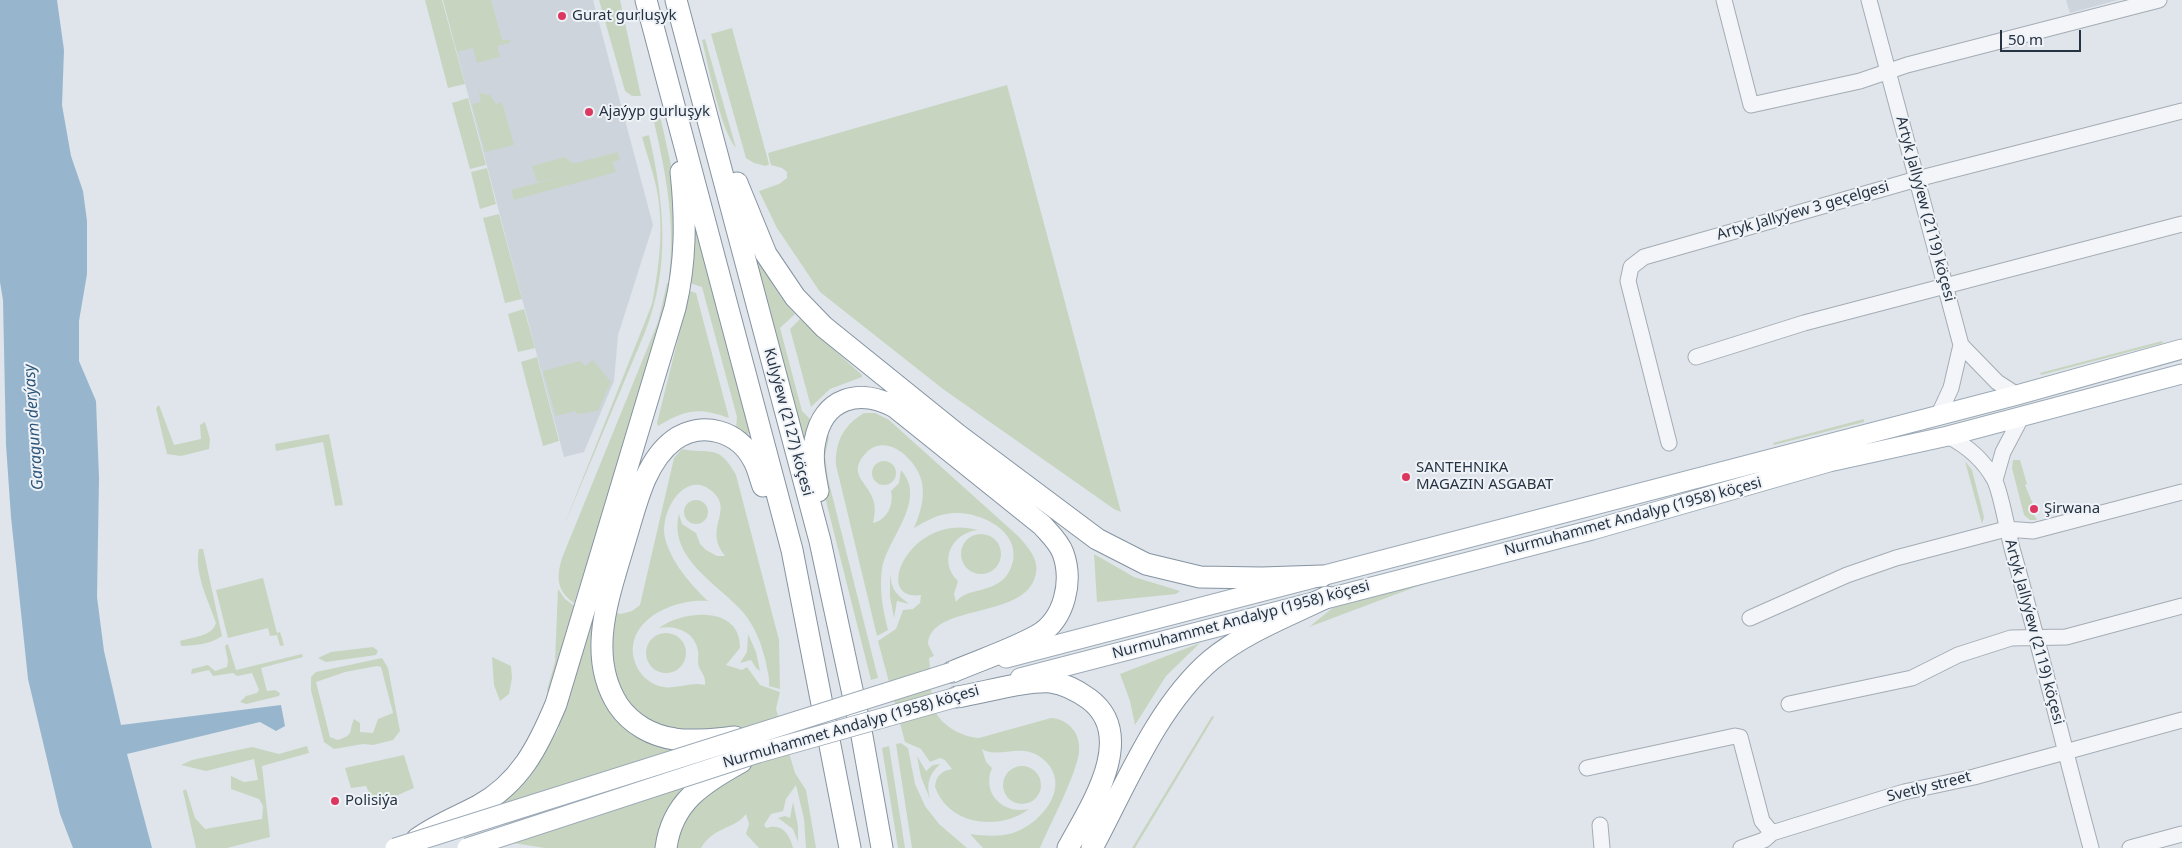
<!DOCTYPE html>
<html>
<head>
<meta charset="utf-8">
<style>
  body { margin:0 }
  #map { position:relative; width:2182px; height:848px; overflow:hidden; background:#dfe5ea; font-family:"Noto Sans",sans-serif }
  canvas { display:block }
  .scale { position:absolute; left:2000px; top:30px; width:81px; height:22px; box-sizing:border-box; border:2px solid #263343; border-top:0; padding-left:6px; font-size:15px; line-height:18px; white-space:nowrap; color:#263343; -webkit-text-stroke:4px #eff3f7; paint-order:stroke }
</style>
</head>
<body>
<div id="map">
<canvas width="2182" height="848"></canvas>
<div class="scale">50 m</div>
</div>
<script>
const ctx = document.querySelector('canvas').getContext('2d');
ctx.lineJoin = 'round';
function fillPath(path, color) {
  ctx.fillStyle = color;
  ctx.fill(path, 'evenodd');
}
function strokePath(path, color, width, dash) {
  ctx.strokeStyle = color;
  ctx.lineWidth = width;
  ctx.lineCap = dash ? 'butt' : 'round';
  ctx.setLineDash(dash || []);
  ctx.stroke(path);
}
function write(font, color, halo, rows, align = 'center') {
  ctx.font = font + ' "Noto Sans",sans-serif';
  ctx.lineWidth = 4;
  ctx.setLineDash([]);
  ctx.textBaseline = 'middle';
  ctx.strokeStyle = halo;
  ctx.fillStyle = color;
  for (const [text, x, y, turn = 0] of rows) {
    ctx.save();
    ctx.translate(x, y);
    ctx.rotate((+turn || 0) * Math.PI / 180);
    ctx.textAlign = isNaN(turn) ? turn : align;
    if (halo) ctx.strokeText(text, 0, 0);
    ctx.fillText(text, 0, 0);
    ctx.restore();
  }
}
const built = new Path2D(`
  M443,0H593L653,225L618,335L614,381L584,452L564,457Z
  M2066,0H2118L2070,13Z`);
const green = new Path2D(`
  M425,0H442L465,84L448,88Z
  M443,0H491L502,40H511L509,43L497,46L500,57L477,63L473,48L457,52Z
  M599,0H620L641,96H632L625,91Z
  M732,28L769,164L766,166L754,163L746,158L711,34Z
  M705,39L736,148C721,131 708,65 702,40Z
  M1007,85L1121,512L1114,509L943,389L820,292L777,228L759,191L779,184L787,178V172L782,168L771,165L768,153Z
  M479,93L490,95L496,104L502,102L514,145L485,152L472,104L481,102Z
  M468,98L486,165L470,169L452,103Z
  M656,115L661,120L676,188L675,278L669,276C676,221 665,170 653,117Z
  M649,135C664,201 671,267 645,332L563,528L652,304C658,271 663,239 659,204C657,182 648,159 642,137Z
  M618,152L620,160L613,162L616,172L514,200L511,190L566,175L537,182L532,166L565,157L570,162L576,163Z
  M487,168L496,204L480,209L471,172Z
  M499,214L522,299L505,303L483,218Z
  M697,232L750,433L746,434L736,428L737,417L702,287L687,282L693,233Z
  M752,241C764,267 774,293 795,314L780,328L802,411L811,420L805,449L749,242Z
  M667,283L673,285L587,572L584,573L574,603C557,591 556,578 562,558L658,322Z
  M690,291L696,293L729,418C699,407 686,409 658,426L657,423Z
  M524,309L535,348L518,352L508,314Z
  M800,319L862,375V377L830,389L811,407L790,329Z
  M2162,341L2163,343L2041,375L2040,373Z
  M537,357L559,441L543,446L521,362Z
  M593,360L611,382L598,411L577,414L575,411L556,416L543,371L580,361L585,366Z
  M159,405L174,445L201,439L200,425L205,422L210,439L209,449L181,456L167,454L156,408Z
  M864,413H875L889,420L1018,536C1029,548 1042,562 1034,580C1018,619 931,604 928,644L934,656L929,658C931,671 930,702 936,713C944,727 963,737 979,738L1051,718C1069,719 1081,734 1079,752C1076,776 1050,824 1040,848H983L970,834C985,836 998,837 1013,833C1041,824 1073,786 1044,760C1023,740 999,760 982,749L986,762L992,768C981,794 1004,815 1029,809C1000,831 949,826 935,787C936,776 941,771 952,769L945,760L940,758L930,762L921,749L905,742L878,641L896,629L903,610L913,609L920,603L921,595C871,602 910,511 978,530C951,533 938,562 958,581L954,594L956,602C967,586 998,595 1010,570C1027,534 982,511 953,513C938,514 926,521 914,528C920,514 925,498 922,483C918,461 887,431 866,453C847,473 866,481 872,497C876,505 875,514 873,523C887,520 894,505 891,491L899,483L901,470C928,501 887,538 882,569C879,590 883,610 888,630L877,636L836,465C835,441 844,425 864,413Z
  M1864,419V422L1774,445L1773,443Z
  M825,433L829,437L825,456L828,479L878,678L871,680L821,481Z
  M329,434L343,505L335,506L323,442L276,451L275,444Z
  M682,449C709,455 718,442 736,475L779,640L780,689L769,686C770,678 767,670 766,663C762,645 755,626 742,611C718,584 668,558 679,514L682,524L696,533L700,544L706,550L717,556H725C703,529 733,512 714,493C686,466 659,512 665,538C671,562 691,585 708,601C676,598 625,619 634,659C637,671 645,680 656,685C673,692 689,681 705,685C706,677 702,673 699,667C697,662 699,656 698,651C695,632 676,625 659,628C683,610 741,605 740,648L726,665L742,670L747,667L760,685L780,692L776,709L795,773L806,790L816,848H806L804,819L796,785L786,799L783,811L771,814L764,825L766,828C782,823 789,833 793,848H759L746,834L749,824L746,814C734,830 714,826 701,848H545L513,843L499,804L533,771L559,728L547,690L555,662L558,589L565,599L573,605L621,614L632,611L640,605L674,458Z
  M2013,460H2020L2027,484L2025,485L2034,507L2030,508L2037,520H2030L2024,515L2012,468Z
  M1965,461L1972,470L1984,517L1982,524Z
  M872 473a12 12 0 1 1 24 0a12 12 0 1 1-24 0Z
  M684 512a12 12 0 1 1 24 0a12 12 0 1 1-24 0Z
  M961 554a20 20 0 1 1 40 0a20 20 0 1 1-40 0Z
  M199,549H203L222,636C209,645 196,645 181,646L180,641C192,637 212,637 216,623C208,599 194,574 199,549Z
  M1094,554L1134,577L1180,591L1176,594L1097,602Z
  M890,573C892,592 896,593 909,604L897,601L894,618L890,597Z
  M263,578L277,633L280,632L284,645L280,646L277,635L270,636L268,628L228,638L216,590Z
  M1434,580L1309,627L1340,602Z
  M646 653a20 20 0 1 1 40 0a20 20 0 1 1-40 0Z
  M748,634L756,652L760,671L756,668L751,660L740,663L747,652Z
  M1200,643L1166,676L1135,725L1130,701L1120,674Z
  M228,644L236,670L302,654L303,657L261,668L267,691L275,690L280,693L279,696L246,704L240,702L246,696L257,693L259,690L252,673L237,676L233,673L213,676L209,670L191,674L192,669L208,665L215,671L227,667L228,661L225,646Z
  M373,647L378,651L376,655L326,662L318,658L331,652Z
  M492,657L511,666L512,678L509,694L500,701L494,685Z
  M382,658L388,668L400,731L393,740L373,745L363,744L334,749L324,742L311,690V677L316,672ZM377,666L381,667L393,713L378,719L373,733L360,732V723L354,719C348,733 355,734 338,740L330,737L316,682L345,672Z
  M1212,716L1214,717L1135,848H1132Z
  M901,743L908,748L915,784L925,806L939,824L967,848H912L896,744Z
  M307,746L309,753L262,766L270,837L227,848H196L183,791L186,789L195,818L205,829L262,819L263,806L259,799L231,789V776L244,782L258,780L254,759L206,771L181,765L192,760L252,747L279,754Z
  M889,746L905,848H898L882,748Z
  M404,755L414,788L375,805L366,786L351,788L345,768Z
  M917,756L926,771L933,765L940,764C929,775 926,783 930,799L921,777Z
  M1003 785a19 19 0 1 1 38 0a19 19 0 1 1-38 0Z
  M793,802L798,826V842L793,829L778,818L785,816L790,818Z`);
const water = new Path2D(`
  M0,0H57L64,50L62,105L71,156L83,191L87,221V274L79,321V361L96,401L99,478L97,597L104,651L121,725L281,705L285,726L276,731L260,722L127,754L152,848H73L60,814L28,679L11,517L6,445L3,300L0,282Z`);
const minor = new Path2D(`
  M1724,0L1751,105L1860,81L1907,65L2159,0
  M1869,0L1961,345L1997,382L2017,395
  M1696,357L1804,323L2182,224
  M1939,414L1951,388L1961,345
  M1948,436C1967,446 1983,459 1994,479C2001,491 2008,535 2013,552C2041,650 2064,749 2091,848
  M1669,443L1628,281L1631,267L1644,257L1917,179L2182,111
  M1995,480L2003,452L2022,416
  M1750,618L1847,575L1896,558L2006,529L2033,531L2182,492
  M1789,704L1912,678L1958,655L2011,638L2066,637L2182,606
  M1587,768L1735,736L1740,737L1762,821L1772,833L1904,792L1974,777L2182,720
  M1600,825L1602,848
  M1741,848L1764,840L1772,833
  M2130,848L2182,834`);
const major = new Path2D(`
  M1006,658L2017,395L2182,349
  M1020,678L1592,530L1829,462L1948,436L2182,374`);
const highway = new Path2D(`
  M646,0L792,550L850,848
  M676,0L820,541L862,736L882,848
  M737,183L766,254L795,297L824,327L958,435L1097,539L1146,564L1200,577L1262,578L1322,576
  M818,491C815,475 811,457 815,441C823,397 860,388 895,407L1042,525C1049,533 1059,542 1063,553C1073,581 1065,619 1038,635C1011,650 980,660 952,672
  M957,697C983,693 1026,680 1051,682C1065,684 1078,691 1089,699C1139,736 1089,809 1068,848
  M735,737C715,739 694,742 675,739C652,736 631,724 618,705C586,655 609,596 624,544C635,510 643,463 674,440C702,420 739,431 754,461C758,468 760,478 763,486
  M417,839C436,825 457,817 478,806C520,783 538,747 556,704L675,308C686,262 686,219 681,172
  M666,848C672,802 703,783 741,762
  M1092,848C1125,787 1157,706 1211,660C1245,632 1288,616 1327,597`);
const majorBridge = new Path2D(`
  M395,848L952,672
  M467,848L758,753L957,697`);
const markers = [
  [562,16,5,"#dc375e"],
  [589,112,5,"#dc375e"],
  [1406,477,5,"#dc375e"],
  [2034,509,5,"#dc375e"],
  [335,801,5,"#dc375e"]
];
const poiNames = [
  ["Gurat gurluşyk",572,16],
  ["Ajaýyp gurluşyk",599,112],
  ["SANTEHNIKA",1416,468],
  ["MAGAZIN ASGABAT",1416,485],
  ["Şirwana",2044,509],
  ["Polisiýa",345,801]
];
const streetNames = [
  ["Artyk Jallyýew (2119) köçesi",1925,209,75],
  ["Artyk Jallyýew 3 geçelgesi",1803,211,-16],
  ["Kulyýew (2127) köçesi",788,422,75],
  ["Nurmuhammet Andalyp (1958) köçesi",1633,517,-15],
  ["Nurmuhammet Andalyp (1958) köçesi",1241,620,-15],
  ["Artyk Jallyýew (2119) köçesi",2034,632,75],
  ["Nurmuhammet Andalyp (1958) köçesi",851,727,-16],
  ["Svetly street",1929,787,-14]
];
const waterNames = [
  ["Garagum derýasy",34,427,-94]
];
fillPath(built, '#cdd4dc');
fillPath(green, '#c7d5c0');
fillPath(water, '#97b6ce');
strokePath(minor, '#a4acb5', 17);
strokePath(major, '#9daab7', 21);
strokePath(highway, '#8593a2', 23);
strokePath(minor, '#f3f5f8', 15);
strokePath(major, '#fff', 19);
strokePath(highway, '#fff', 21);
strokePath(majorBridge, '#9daab7', 21, []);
strokePath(majorBridge, '#fff', 19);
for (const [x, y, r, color] of markers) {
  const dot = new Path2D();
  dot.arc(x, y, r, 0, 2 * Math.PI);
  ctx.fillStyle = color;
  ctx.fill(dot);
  strokePath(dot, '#eff3f7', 2);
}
write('15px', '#263343', '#eff3f7', poiNames, 'left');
write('15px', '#263343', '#eff3f7', streetNames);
write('italic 16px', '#2c567b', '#eff3f7', waterNames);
</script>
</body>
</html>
